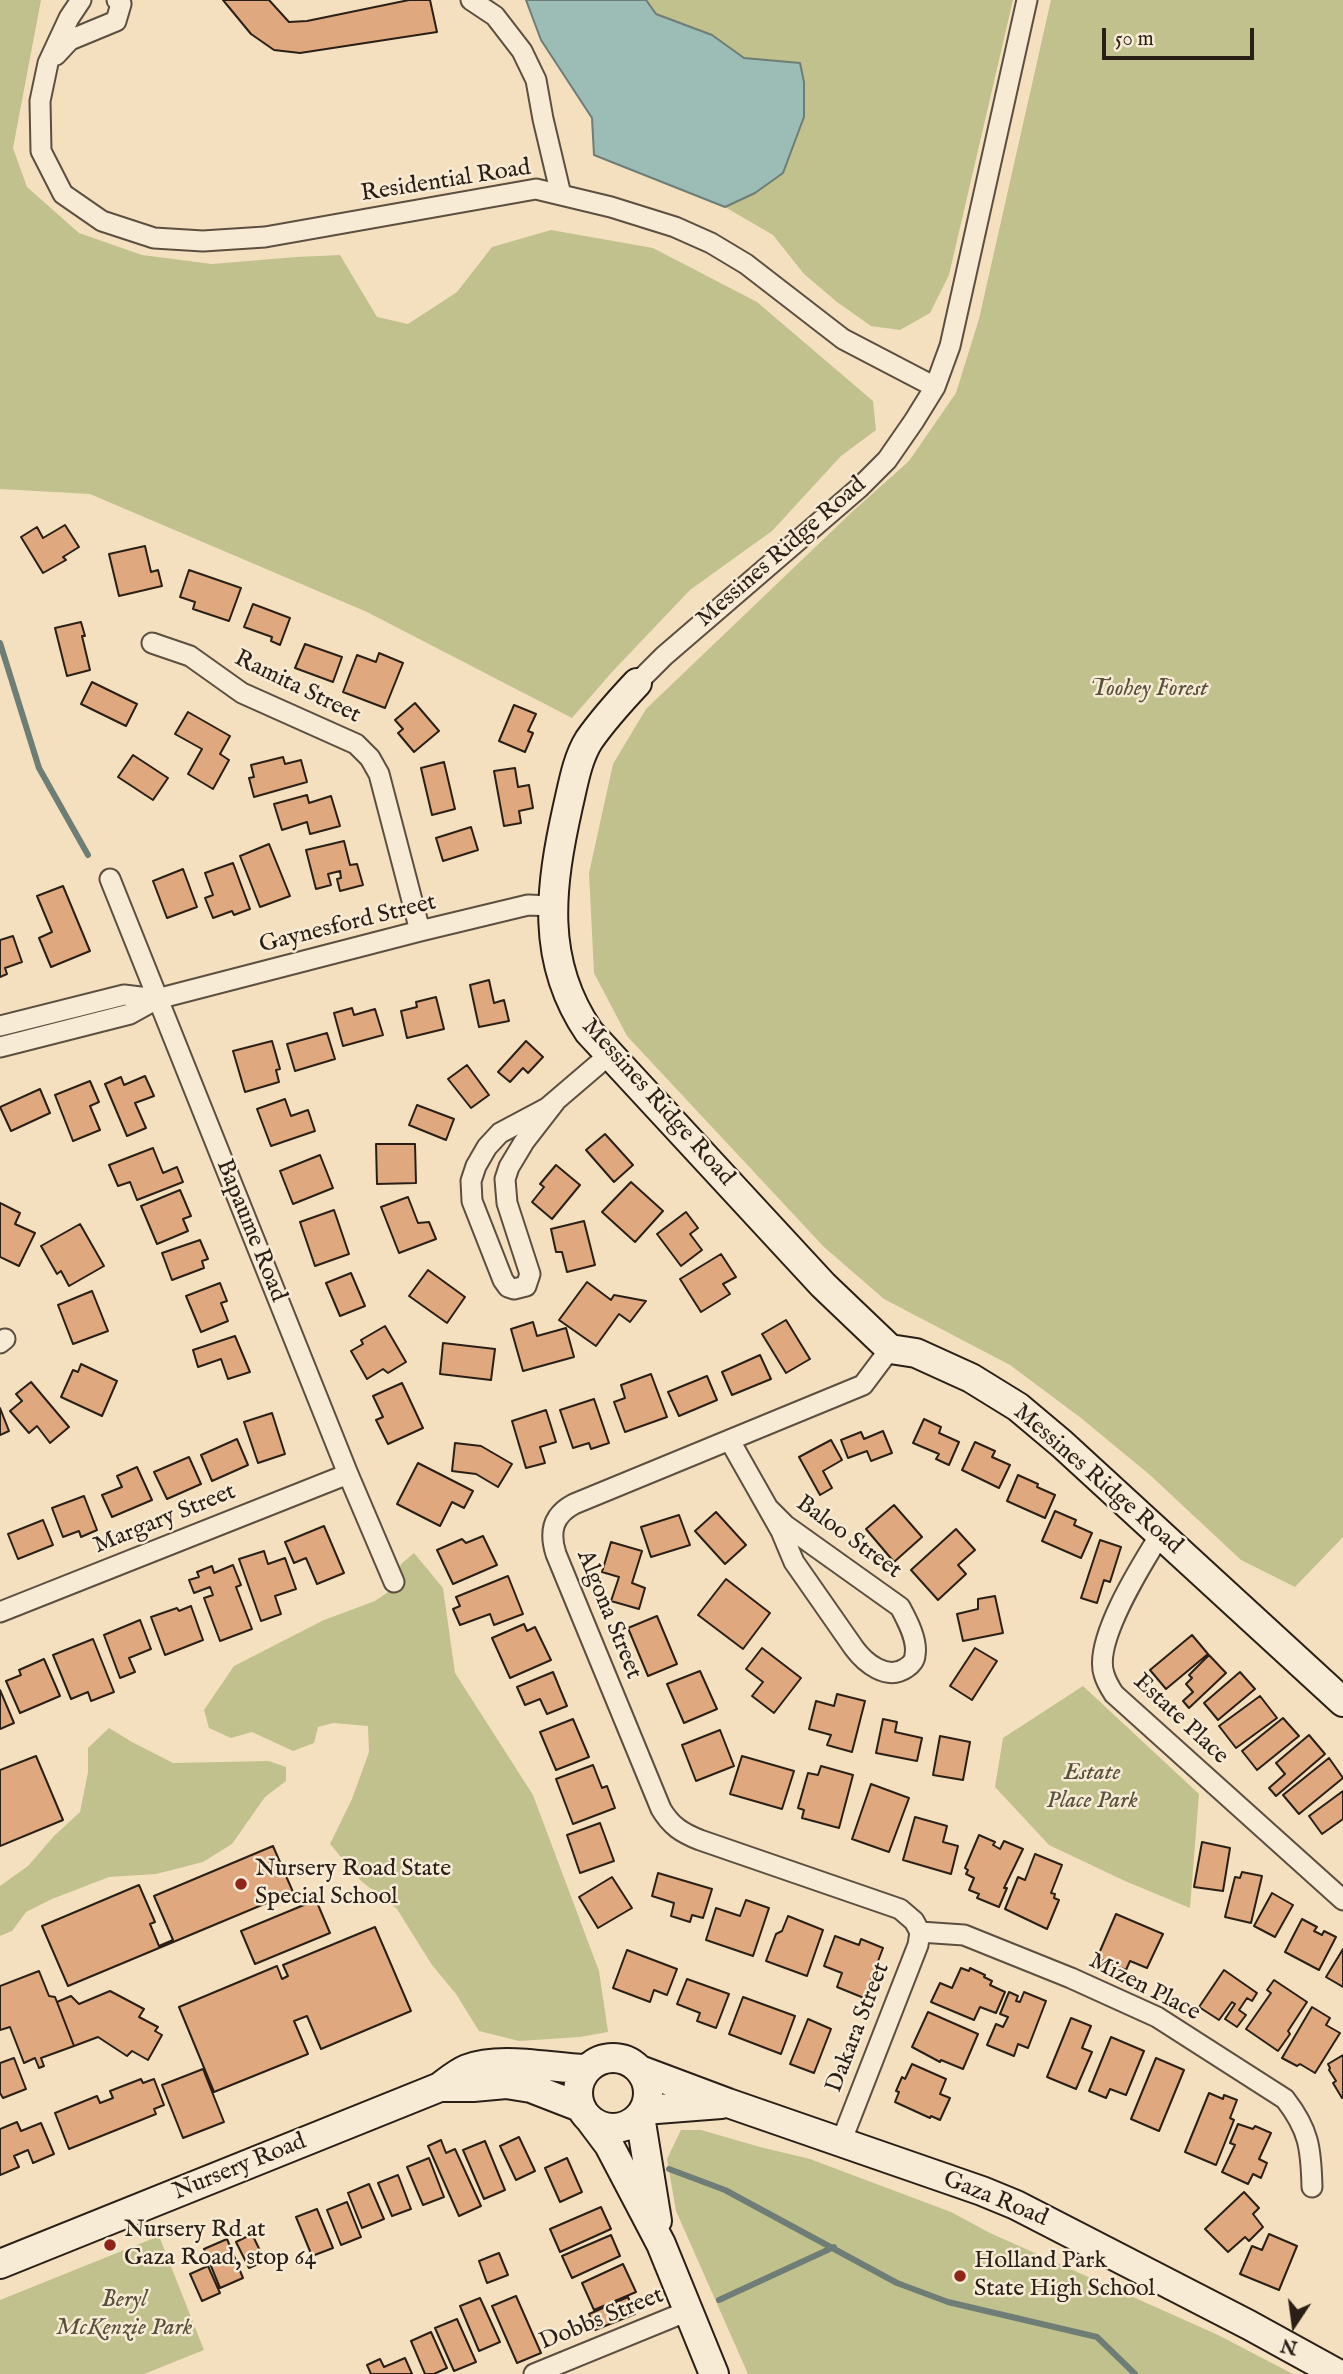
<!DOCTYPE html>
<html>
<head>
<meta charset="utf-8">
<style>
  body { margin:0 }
  #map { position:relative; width:1343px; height:2374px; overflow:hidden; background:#f4e0be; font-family:"IM FELL English",serif }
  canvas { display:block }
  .north { position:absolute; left:1259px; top:2290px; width:70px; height:70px; -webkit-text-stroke:5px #f8ebd5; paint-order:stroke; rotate:193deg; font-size:19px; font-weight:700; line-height:28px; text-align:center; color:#2a1f17 }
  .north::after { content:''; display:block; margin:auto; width:24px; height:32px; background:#2a1f17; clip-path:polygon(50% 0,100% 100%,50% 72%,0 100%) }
  .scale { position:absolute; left:1102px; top:28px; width:152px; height:32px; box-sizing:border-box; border:4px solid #2a1f17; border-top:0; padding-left:9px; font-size:21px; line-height:24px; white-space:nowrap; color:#2a1f17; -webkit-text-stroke:5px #f8ebd5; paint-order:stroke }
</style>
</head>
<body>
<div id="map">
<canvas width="1343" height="2374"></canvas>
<div class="north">N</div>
<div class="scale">50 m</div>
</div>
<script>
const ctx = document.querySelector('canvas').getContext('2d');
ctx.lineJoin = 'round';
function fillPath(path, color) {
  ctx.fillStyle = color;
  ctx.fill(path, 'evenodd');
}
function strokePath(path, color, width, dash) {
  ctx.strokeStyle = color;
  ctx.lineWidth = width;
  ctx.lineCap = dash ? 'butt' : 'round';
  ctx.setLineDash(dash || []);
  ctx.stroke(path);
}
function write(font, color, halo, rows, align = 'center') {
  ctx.font = font + ' "IM FELL English",serif';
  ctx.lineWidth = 5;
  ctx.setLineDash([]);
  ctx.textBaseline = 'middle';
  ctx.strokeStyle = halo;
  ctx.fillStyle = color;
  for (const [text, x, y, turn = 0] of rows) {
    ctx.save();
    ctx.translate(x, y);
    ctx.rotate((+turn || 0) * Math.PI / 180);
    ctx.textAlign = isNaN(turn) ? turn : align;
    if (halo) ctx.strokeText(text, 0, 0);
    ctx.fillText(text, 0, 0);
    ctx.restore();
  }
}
const green = new Path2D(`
  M0,0H41L13,148L27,187L79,233L142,255L212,264L296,257L340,255L377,317L408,324L457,292L492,247L551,230L653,248L757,302L873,401L876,430L841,456L772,531L690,590L612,672L572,718L367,612L90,494L0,489Z
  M646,0H1013L949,275L930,313L900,330L871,326L837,302L804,274L773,235L725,207L755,193L744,58L712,35L656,14Z
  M1051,0H1343V1537L1295,1587L1241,1560L1150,1475L1081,1418L1010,1365L884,1299L824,1247L627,1036L594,973L589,873L613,764L646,709L853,511L909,461L956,393L979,319Z
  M414,1553L443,1588L455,1673L533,1795L599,1971L608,2032L580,2037L519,2041L479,2031L456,1994L432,1965L397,1909L361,1881L330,1844L352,1799L369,1752L368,1726L333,1723L318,1727L314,1743L293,1751L252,1732L231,1738L209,1728L204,1710L234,1666L324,1620L375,1601L394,1588L401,1564Z
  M1083,1686L1199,1794L1190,1908L1125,1881L1049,1845L995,1787L1003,1738Z
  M109,1728L132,1742L173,1763L269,1761L286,1767V1781L265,1797L232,1844L203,1862L156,1874L109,1877L52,1899L26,1912L12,1931L0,1936V1886L28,1866L54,1836L80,1812L88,1772V1748Z
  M681,2130H701L760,2147L810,2159L951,2212L990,2233L1218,2335L1293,2374H748L676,2211L667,2159Z
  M159,2236L204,2350L144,2374H0V2300Z`);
const water = new Path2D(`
  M526,0H646L656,14L712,35L744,58L800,63L804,82V117L783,173L755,193L725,207L594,155L592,118L541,40Z`);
const stream = new Path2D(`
  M0,643L39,768L88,855
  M669,2169L725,2190L897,2283L948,2302L1097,2337L1135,2374
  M719,2300L834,2247`);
const building = new Path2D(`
  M223,0H269L289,22L307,21L409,0H430L437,32L300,53L274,50L251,34Z
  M65,525L79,547L63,557L66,560L43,573L21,537L37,527L43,538Z
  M145,546L151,572L158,570L162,586L119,596L109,554Z
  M189,570L241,588L229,621L193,609L195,602L180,597Z
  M253,604L290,618L280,645L271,641L272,637L244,627Z
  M81,622L85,636H82L90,670L67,676L55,628Z
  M305,644L342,657L333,682L295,668Z
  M379,653L403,663L385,708L343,692L357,655L376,662Z
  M92,682L137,704L126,726L81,704Z
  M415,703L439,731L414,752L398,733L403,729L395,720Z
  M514,705L536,714L528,731L533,733L525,752L499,741Z
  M188,712L230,736L220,754L229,760L213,789L188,774L202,749L175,734Z
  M133,755L168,778L153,800L118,777Z
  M283,757L285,764L301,760L307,782L254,797L249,778L254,777L251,765Z
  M444,762L455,809L432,815L421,768Z
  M515,768L518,787L529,785L533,808L519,811L521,823L504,826L494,771Z
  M307,795L309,803L331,796L340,826L310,834L307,822L282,830L274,804Z
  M471,827L478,850L443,861L436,838Z
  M344,841L350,865L357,864L363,885L340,891L337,879L341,878L340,871L328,874L331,885L316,889L306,850Z
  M269,844L290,896L260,907L240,856Z
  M233,863L250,909L234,915L232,911L213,918L205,898L213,895L205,873Z
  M183,869L197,907L167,918L153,881Z
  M63,886L90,951L51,967L39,938L52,932L37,896Z
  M13,936L22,962L5,968L7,974L0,977V940Z
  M489,980L494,1003L504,1000L509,1021L479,1027L470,985Z
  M436,997L444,1029L407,1038L401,1011L417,1007L416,1002Z
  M352,1008L354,1015L375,1009L383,1035L343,1046L334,1013Z
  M327,1033L335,1059L295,1071L287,1044Z
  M272,1041L280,1069L276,1070L279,1082L245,1092L233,1051Z
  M526,1041L543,1057L528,1073L523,1068L510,1082L498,1072Z
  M467,1065L489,1095L471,1108L448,1079Z
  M145,1076L154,1096L135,1103L146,1128L127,1136L105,1084L121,1077L124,1085Z
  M90,1081L99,1102L90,1106L100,1130L73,1141L55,1095Z
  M40,1089L50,1113L11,1131L0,1107Z
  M285,1099L291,1116L308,1110L315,1131L271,1146L257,1109Z
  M417,1105L454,1119L446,1140L409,1125Z
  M605,1134L633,1165L614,1182L586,1150Z
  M376,1144H415L416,1183L377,1184Z
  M153,1148L163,1173L177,1167L183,1182L137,1200L130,1182L118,1186L109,1165Z
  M320,1155L333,1188L293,1204L280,1171Z
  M556,1165L580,1185L552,1219L532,1202L544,1187L540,1184Z
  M631,1182L663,1211L635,1242L602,1212Z
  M180,1190L191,1216L183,1219L188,1231L157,1244L141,1206Z
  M408,1197L418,1223L429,1222L436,1239L399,1253L381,1207Z
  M0,1203L20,1213L15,1224L35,1233L19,1266L0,1257Z
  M334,1210L349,1254L315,1266L300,1222Z
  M686,1212L698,1228L690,1234L702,1250L681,1266L657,1234Z
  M584,1221L595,1265L567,1272L562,1252H556L551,1229Z
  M80,1224L104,1266L69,1286L61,1271L57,1274L41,1246Z
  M200,1240L208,1259L202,1261L204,1268L172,1280L162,1253Z
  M721,1254L736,1277L723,1284L730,1294L701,1312L680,1279Z
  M428,1270L465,1297L447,1323L409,1296Z
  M351,1273L365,1306L340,1316L326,1283Z
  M587,1282L611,1300L614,1295L646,1301L630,1322L619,1314L596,1346L559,1320Z
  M220,1283L227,1301L221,1303L228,1321L201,1332L186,1296Z
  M92,1291L108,1331L73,1344L58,1305Z
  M786,1320L810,1359L786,1373L762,1334Z
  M533,1322L537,1336L566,1328L574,1357L523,1371L511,1329Z
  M385,1326L406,1362L388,1373L383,1369L367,1379L351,1351L363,1344L361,1340Z
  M235,1336L250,1372L228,1379L221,1359L198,1367L193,1350Z
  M443,1343L495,1349L491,1380L440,1374Z
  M760,1355L771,1379L732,1395L722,1372Z
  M81,1364L117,1381L102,1416L61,1397L73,1370L78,1372Z
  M651,1374L667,1417L625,1432L614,1402L625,1398L621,1385Z
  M707,1376L717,1400L679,1416L668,1392Z
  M31,1382L69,1427L50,1443L37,1426L29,1433L10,1411L22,1401L16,1394Z
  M402,1383L423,1428L388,1444L376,1420L383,1417L373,1396Z
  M594,1399L609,1443L591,1449L589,1443L573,1448L560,1410Z
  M0,1408L9,1431L0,1435Z
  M546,1410L556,1442L540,1447L545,1463L526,1468L512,1421Z
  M272,1413L285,1454L258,1463L244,1422Z
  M924,1419L941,1427L939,1433L959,1442L949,1465L936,1459L939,1454L913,1443Z
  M883,1431L892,1453L871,1461L867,1451L848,1458L841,1440L861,1432L864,1439Z
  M237,1439L248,1465L212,1481L201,1455Z
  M831,1440L842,1460L823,1471L832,1488L820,1495L799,1457Z
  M975,1442L995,1451L992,1457L1010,1465L999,1488L962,1470Z
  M455,1443L481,1446L512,1464L498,1487L476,1474L452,1471Z
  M189,1457L201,1484L167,1499L154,1472Z
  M418,1463L473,1491L464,1508L452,1502L440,1526L397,1504Z
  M137,1467L152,1500L112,1517L102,1495L122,1487L117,1476Z
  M1018,1475L1038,1484L1037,1487L1055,1495L1045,1518L1007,1501Z
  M84,1496L97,1530L81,1537L79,1531L63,1537L52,1508Z
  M894,1505L922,1537L894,1562L866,1529Z
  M1055,1511L1076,1520L1074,1525L1092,1533L1081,1558L1042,1541Z
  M716,1512L746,1545L725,1564L695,1531Z
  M679,1515L690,1545L651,1557L641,1527Z
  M43,1520L53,1545L18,1559L8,1534Z
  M324,1526L344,1573L317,1584L306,1558L294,1563L285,1542Z
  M956,1529L975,1550L958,1565L966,1574L938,1600L911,1570Z
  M483,1536L497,1565L453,1584L437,1550L462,1539L466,1543Z
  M1100,1540L1121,1547L1110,1582L1104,1580L1097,1603L1081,1598Z
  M611,1542L642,1551L632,1583L645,1588L639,1609L611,1601L619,1577L602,1572Z
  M264,1551L268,1564L285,1558L296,1589L275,1596L281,1614L261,1621L239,1559Z
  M233,1565L241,1585L236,1587L252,1629L220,1641L204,1598L213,1595L210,1587L194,1593L189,1580L199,1577L197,1572L212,1566L214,1573Z
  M508,1576L523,1614L494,1625L490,1614L460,1625L453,1609L460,1606L456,1597Z
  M726,1579L770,1613L743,1649L698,1615Z
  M995,1596L1003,1633L963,1641L957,1614L978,1609V1599Z
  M191,1606L203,1640L165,1655L151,1617L177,1608L179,1611Z
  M657,1616L677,1664L648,1676L628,1628Z
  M140,1620L151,1649L129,1658L135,1672L120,1678L104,1635Z
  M524,1624L527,1631L535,1627L551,1660L510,1678L492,1638Z
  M1192,1635L1208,1654L1166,1689L1150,1670Z
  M93,1639L114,1692L91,1701L88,1692L71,1699L53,1655Z
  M762,1648L801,1678L774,1713L752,1696L763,1682L746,1669Z
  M975,1648L997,1661L972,1700L950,1686Z
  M1209,1655L1226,1673L1189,1708L1183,1701L1193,1692L1186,1684L1192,1678L1189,1675Z
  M44,1659L60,1696L20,1713L6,1681L21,1675L19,1670Z
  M700,1671L717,1709L684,1723L667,1684Z
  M553,1672L567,1706L547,1714L540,1699L525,1705L517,1687Z
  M1240,1672L1255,1689L1218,1720L1204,1703Z
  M0,1690L14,1723L0,1729Z
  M837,1694L865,1701L852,1752L827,1745L831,1735L809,1729L816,1701L834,1706Z
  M1260,1696L1277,1718L1236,1748L1219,1726Z
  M1283,1718L1299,1736L1257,1770L1242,1751Z
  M573,1719L589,1757L556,1770L540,1732Z
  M883,1719L897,1722L895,1732L922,1738L917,1761L876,1753Z
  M720,1730L734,1766L696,1781L682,1745Z
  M1309,1735L1325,1754L1276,1796L1269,1788L1285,1774L1276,1763Z
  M940,1736L970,1742L963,1780L933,1775Z
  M36,1756L63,1820L0,1846V1770Z
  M742,1756L794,1771L782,1809L730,1794Z
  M1329,1758L1343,1778L1299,1814L1283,1795Z
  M593,1765L602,1788L607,1786L615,1808L573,1824L556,1779Z
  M821,1766L853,1775L839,1828L802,1818L804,1810L798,1808L808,1773L818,1775Z
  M871,1784L909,1798L889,1852L852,1839Z
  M1343,1791V1819L1322,1834L1309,1816Z
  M915,1817L947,1826L943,1842L958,1846L951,1874L903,1860Z
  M600,1823L614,1861L580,1873L567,1835Z
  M979,1835L995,1842L993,1845L1000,1849L1004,1841L1023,1849L1004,1888H1007L999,1907L977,1898L979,1894L969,1890L974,1878L966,1874L968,1870L965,1868Z
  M1202,1842L1230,1848L1223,1891L1194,1887Z
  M273,1846L293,1892L68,1986L42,1926L139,1885L155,1922L150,1924L159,1946L173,1940L154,1896Z
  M1035,1854L1062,1865L1051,1893L1055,1894L1054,1898L1059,1900L1047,1929L1005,1909L1018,1877L1025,1880Z
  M1242,1872L1262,1876L1251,1923L1225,1917L1235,1877L1240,1878Z
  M658,1873L712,1889L703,1918L692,1915L690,1922L671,1916L674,1903L652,1896Z
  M612,1877L632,1908L598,1928L579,1897Z
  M1272,1893L1293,1905L1275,1937L1254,1926Z
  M316,1900L330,1933L255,1964L241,1931Z
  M746,1900L769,1908L753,1956L706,1940L716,1908L740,1916Z
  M1116,1914L1163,1934L1147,1968L1130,1961L1126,1970L1097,1958Z
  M788,1916L823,1930L807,1976L766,1961L776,1934L782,1931Z
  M1302,1919L1317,1927L1314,1931L1322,1935L1324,1931L1336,1937L1319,1970L1285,1952Z
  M375,1927L411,2011L321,2049L307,2016L294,2021L308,2054L214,2092L179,2007L277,1966L282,1979L288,1976L283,1965Z
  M835,1936L859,1945L861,1939L883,1948L864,1998L837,1987L842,1973L824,1966Z
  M1343,1949V1987L1326,1977Z
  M627,1950L677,1969L667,1995L654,1990L650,2002L613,1988Z
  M961,1968L969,1971L970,1968L985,1975L984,1977L992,1981L990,1985L1005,1992L996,2013L980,2007L974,2020L931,2002L940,1983L952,1988Z
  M1224,1970L1257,1993L1252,2001L1247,1998L1239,2010L1246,2015L1237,2027L1225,2019L1235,2004L1232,2002L1219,2020L1199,2007Z
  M39,1971L49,1996L55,1997L74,2046L41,2058L44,2066L39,2068L35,2058L24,2063L10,2027L0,2030V1986Z
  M687,1979L729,1994L716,2028L697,2021L700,2013L677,2004Z
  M1274,1980L1307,2002L1288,2031L1290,2034L1278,2051L1246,2029L1271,1993L1267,1990Z
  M110,1991L144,2009L139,2017L158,2027L155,2031L162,2035L148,2060L132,2051L127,2056L98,2037L74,2046L57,2002L71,1996L79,2004Z
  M1009,1992L1018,1996L1016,2001L1020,2002L1024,1992L1046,2001L1028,2048L1018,2044L1014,2056L987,2045L996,2024L1003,2027L1008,2017L1000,2014Z
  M743,1997L795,2016L781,2054L729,2034Z
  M1312,2007L1330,2018L1326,2025L1340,2033L1315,2073L1300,2064L1297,2066L1282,2058Z
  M928,2012L978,2034L963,2069L941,2060L940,2062L912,2047Z
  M1071,2018L1091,2026L1082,2048L1092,2052L1076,2089L1047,2077Z
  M808,2019L831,2029L814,2073L790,2064Z
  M1111,2037L1144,2051L1126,2095L1110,2089L1106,2098L1089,2091Z
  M1343,2055V2097L1342,2098L1333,2083L1336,2081L1329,2070L1330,2068L1328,2064Z
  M14,2058L26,2089L3,2098L0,2093V2063Z
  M1156,2058L1184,2070L1159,2131L1131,2119Z
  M912,2064L946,2079L940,2094L950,2098L940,2120L931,2116L930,2118L895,2102L899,2092L896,2091L902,2077L905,2079Z
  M203,2069L224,2122L183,2138L162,2085Z
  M141,2079L143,2083L154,2079L164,2105L154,2109L156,2114L69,2149L55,2113L97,2096L100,2103L113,2098L110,2091Z
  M1209,2093L1223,2099L1224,2095L1237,2100L1230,2118L1234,2120L1216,2165L1185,2152Z
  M17,2122L21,2131L41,2123L54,2154L33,2163L28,2150L14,2156L19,2167L0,2175V2129Z
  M1238,2124L1253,2129L1255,2126L1271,2133L1259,2159L1267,2163L1261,2178L1253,2174L1248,2184L1222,2172L1235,2145L1230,2143Z
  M519,2137L535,2171L516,2180L500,2146Z
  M441,2140L446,2153L455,2149L481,2206L459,2216L428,2146Z
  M485,2141L505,2190L484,2199L463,2150Z
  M429,2158L444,2197L423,2205L407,2167Z
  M567,2158L582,2192L560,2202L545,2168Z
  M398,2175L411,2209L392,2216L378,2183Z
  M369,2184L384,2219L362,2228L348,2193Z
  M1244,2192L1259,2208L1253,2214L1263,2227L1249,2241L1245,2237L1228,2252L1205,2229Z
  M347,2202L361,2237L341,2245L327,2210Z
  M601,2207L611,2229L560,2252L550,2229Z
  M317,2209L333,2248L312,2256L296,2217Z
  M252,2234L265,2261L249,2268L236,2242Z
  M1269,2234L1297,2246L1279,2290L1240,2274L1252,2246L1262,2250Z
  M611,2235L620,2256L572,2278L562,2256Z
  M227,2239L243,2278L220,2288L204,2249Z
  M499,2253L508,2275L487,2283L479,2261Z
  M623,2264L636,2292L594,2310L582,2283Z
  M208,2266L220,2293L202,2301L190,2274Z
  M516,2296L541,2353L517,2363L492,2306Z
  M628,2297L635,2314L595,2330L589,2314Z
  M480,2298L500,2342L479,2351L460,2306Z
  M457,2319L476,2362L454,2371L435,2328Z
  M431,2332L447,2368L434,2374H425L411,2341Z
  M405,2358L412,2374H371L367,2365L380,2359L384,2367Z`);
const street = new Path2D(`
  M81,0L69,18L48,63L40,101L41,151L63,194L102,221L154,238L203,241L265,237L536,189L611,207L675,227L711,243L746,264L843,339L935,387
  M471,0L495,16L522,51L536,80L543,119L561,195
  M56,55L70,40L116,21L121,4L117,0
  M152,643L190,656L242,693L356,744L370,758L379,774L420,931
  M637,683L664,656L859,488L887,460L914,421L935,387L950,346L1027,0
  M110,879L348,1474L394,1582
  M0,1026L124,995L157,999
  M0,1047L130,1014L157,999L420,931L528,905L552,906
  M555,1102L524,1142L509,1167L505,1179L507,1203L530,1274L526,1286L514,1289L508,1287L503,1280L472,1201L471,1181L476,1166L487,1147L500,1133L547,1108L609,1055
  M0,1343L5,1339
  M890,1349L863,1385L574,1504C553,1515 549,1532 556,1554L661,1809C671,1826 682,1833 700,1840L900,1909L914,1921L920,1932
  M730,1441L781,1531L794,1562L854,1648C865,1663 887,1681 906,1668C911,1665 915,1660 915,1655C918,1640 907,1620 900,1607L785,1525L769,1509
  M1160,1535C1142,1564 1093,1641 1104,1674C1106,1681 1110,1688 1114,1694L1343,1900
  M0,1612L348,1474
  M920,1932L964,1935L1071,1978L1157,2017L1285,2099C1309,2130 1311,2148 1312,2187
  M841,2142L918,1945L920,1932
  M534,2374L688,2311`);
const secondary = new Path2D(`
  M637,683C621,700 603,720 589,740C577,759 573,785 568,806C550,887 540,960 589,1032L823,1285L890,1349L916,1353L971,1378L1018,1407L1062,1444L1343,1702
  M578 2093a35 35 0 1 1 70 0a35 35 0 1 1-70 0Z
  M640,2070L728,2103L982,2191L1016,2205L1249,2325L1338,2374
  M440,2087H473L506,2084L531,2088L580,2107
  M644,2110L721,2104
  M640,2116L657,2221
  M591,2121L609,2145L661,2244L714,2374
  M0,2264L440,2087C448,2081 457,2073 467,2069C501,2056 550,2068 586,2069`);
const markers = [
  [241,1884,7,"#8f2418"],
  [110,2245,7,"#8f2418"],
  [960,2276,7,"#8f2418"]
];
const streetNames = [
  ["Residential Road",446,182,-9],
  ["Messines Ridge Road",782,553,-41],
  ["Ramita Street",297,688,26],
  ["Gaynesford Street",348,925,-14],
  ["Messines Ridge Road",657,1103,48],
  ["Bapaume Road",250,1231,68],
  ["Messines Ridge Road",1097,1480,41],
  ["Margary Street",165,1520,-22],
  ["Baloo Street",848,1538,36],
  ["Algona Street",608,1615,68],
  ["Estate Place",1180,1720,43],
  ["Mizen Place",1144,1988,27],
  ["Dakara Street",859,2028,-69],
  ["Nursery Road",240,2168,-22],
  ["Gaza Road",995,2200,22],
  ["Dobbs Street",602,2320,-22]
];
const parkNames = [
  ["Toohey Forest",1149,690],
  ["Estate",1092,1774],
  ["Place Park",1092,1802],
  ["Beryl",124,2301],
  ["McKenzie Park",124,2329]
];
const poiNames = [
  ["Nursery Road State",255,1870],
  ["Special School",255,1898],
  ["Nursery Rd at",124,2231],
  ["Gaza Road, stop 64",124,2259],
  ["Holland Park",974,2262],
  ["State High School",974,2290]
];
fillPath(green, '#c1c18e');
fillPath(water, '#9cbcb6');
strokePath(water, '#6e7d76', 2);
strokePath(stream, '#6e7d76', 6);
fillPath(building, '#e0a87e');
strokePath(building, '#2a1f17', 2);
strokePath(street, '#5c4f41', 23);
strokePath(secondary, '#2a1f17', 32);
strokePath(street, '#f8ebd5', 19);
strokePath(secondary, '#f8ebd5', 28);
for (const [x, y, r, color] of markers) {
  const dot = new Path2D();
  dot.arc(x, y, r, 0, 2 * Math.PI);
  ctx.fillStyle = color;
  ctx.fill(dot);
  strokePath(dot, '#f8ebd5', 2.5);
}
write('24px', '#2a1f17', '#f8ebd5', streetNames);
write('italic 24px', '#57503b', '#f8ebd5', parkNames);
write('24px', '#2a1f17', '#f8ebd5', poiNames, 'left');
</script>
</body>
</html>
